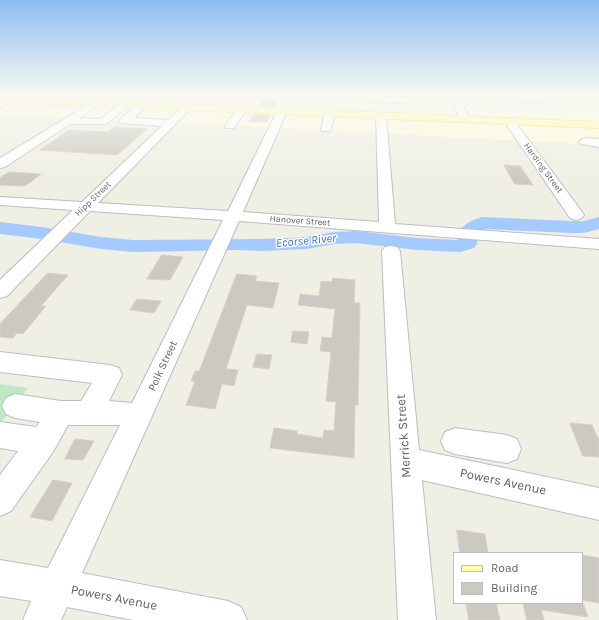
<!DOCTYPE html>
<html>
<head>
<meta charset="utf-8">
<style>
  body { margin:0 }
  #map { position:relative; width:599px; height:620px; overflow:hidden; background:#f0efe4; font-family:Karla,sans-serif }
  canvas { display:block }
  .legend { position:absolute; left:453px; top:552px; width:130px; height:52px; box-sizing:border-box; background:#fff; border:1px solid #bebfc2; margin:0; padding:5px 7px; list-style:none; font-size:12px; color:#5c5f66 }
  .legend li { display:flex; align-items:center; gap:8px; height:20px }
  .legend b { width:20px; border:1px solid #bebfc2 }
</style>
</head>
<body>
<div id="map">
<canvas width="599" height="620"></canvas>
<ul class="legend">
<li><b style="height:5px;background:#fffeaa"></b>Road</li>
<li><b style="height:11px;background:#cbc9c1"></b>Building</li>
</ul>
</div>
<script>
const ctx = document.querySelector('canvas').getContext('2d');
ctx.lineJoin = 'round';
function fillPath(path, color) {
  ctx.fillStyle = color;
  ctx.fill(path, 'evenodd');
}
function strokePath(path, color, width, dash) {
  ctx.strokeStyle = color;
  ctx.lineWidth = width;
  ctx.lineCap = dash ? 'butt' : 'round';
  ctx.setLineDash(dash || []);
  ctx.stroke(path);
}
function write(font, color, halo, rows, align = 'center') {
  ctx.font = font + ' Karla,sans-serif';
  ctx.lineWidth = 3;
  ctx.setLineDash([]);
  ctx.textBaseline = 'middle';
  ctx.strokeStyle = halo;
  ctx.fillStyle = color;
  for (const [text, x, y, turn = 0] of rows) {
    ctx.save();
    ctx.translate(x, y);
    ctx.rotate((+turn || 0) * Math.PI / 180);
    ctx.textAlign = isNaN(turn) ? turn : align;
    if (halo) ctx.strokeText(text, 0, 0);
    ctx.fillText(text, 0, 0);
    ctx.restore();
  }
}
const commercial = new Path2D(`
  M0,93H209L412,101L410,93H599V145L176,122L159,124L113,122L0,114Z`);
const green = new Path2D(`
  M0,384L28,388L1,423L0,422Z`);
const river = new Path2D(`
  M483,217L570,221H584L599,217V229L584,233H570L485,229L478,234L477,244L474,248L460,252L417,250L356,243L335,244L306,249L263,251L238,250L133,252L101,249L42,239L0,234V222L42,227L101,237L133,240L263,239L306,237L335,232L356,231L417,238L457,240C459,226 470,220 483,217Z`);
const building = new Path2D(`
  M263,99L278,100L274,106H259Z
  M254,115H270L267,122H249Z
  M115,127L147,129L117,155L40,150L69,130L108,132Z
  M504,165L520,166L533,185L515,184Z
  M9,172L41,174L25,186L0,185V178Z
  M162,255L183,257L170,280L147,279Z
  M48,273L68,275L41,306H46L23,334L17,333L13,338L0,337V324Z
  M237,274L257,276L255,281L279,283L273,308L247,305L226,369L238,370L234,386L222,384L215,409L186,405L195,381H191L195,371H199Z
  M333,278L355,280L354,303H360L358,405L355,404L354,458L270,448L274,428L297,431V434L323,438L324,430L334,431L336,402L326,401L331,352L320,351L322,337L332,338L335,309L298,305L300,294L319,296L321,281L332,282Z
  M137,299L161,301L154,313L130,310Z
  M293,331L309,332L307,344L291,342Z
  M257,354L272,355L269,369L253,367Z
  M570,423L592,425L599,440V457L583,456Z
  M75,439L94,441L83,460L65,459Z
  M53,480L72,483L52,521L30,517Z
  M457,530L485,534L488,553H460Z
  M582,555L599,558V603L582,600Z
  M466,603H496L500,620H469Z
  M523,603H583L588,617L541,610L544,620H527Z`);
const minor = new Path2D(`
  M59,93H71L55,103H49L47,101Z
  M204,93H286L405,97L410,100L405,103L209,96Z
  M462,93H489L535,96L572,93C557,110 491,99 470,96L468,103L464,107L470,119L465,122L460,119L454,106L458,102Z
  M588,93H599V100Z
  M11,96L16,99L14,101L0,108V101Z
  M96,100L101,103L99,105L79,118L100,119L124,102L127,101L132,104L106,124H70L5,167L0,168V158Z
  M143,102L148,105L134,118L168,120L184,105H190L192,107L98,203L228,211L277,111L282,108L287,111L243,212L379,222L376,116L381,113L386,116L395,224L599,239V249L239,221L82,573L228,601L241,607L247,620H133L67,607L61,620H23L31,601L0,596V560L48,568L120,425H68L53,452L11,511L0,516V475L18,451L0,448V422L36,427L40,422L15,418L6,414L2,406L6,398L15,394L61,401H81L92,383L0,372V352L110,365L119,368L122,375L109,401L132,403L223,220L90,211L7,296L0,298V280L73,210L0,205V197L82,202L162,126L120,123L119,121L120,119L140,103Z
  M242,106L247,109L234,128H226L225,126L226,124L239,107Z
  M330,110L335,113L330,131H322L321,129L325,113Z
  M509,118L513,119L582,212L584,215L582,218L576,220L570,218L504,121Z
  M585,138L599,139V147L581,144L579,142L581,140Z
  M391,246L397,247L400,251L419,450L599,488V520L422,480L436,620H398L382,251L385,247Z
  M455,428L507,435L517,439L521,449L517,459L507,463L455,454L445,450L441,441L445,432Z`);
const major = new Path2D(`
  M0,96L599,122V128L0,102Z`);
const farStreetnames = [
  ["Harding Street",543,168,54],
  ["Hipp Street",93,199,-44],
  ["Hanover Street",300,221,4]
];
const streetNames = [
  ["Polk Street",163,366,-65]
];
const waterNames = [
  ["Ecorse River",306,241,-5]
];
const nearStreetnames = [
  ["Merrick Street",404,436,-94],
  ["Powers Avenue",503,482,12],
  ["Powers Avenue",114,598,11]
];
fillPath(commercial, '#fffcda');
fillPath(green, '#bfe9c5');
fillPath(river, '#a5caff');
fillPath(building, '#cbc9c1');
strokePath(building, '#d5d2c2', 1);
strokePath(minor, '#bcbdc4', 2);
strokePath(major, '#fbe452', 2);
fillPath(minor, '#fff');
fillPath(major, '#fffeaa');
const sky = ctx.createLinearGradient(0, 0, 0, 180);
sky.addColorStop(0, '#8dbdf1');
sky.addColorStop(0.52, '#f8f8f3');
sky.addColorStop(1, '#f8f8f300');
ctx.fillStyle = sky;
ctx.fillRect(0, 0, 599, 180);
write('9px', '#5c5f66', '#fff', farStreetnames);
write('11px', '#5c5f66', '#fff', streetNames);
write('italic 12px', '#3e6fcb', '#fff', waterNames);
write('13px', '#5c5f66', '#fff', nearStreetnames);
</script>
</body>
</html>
